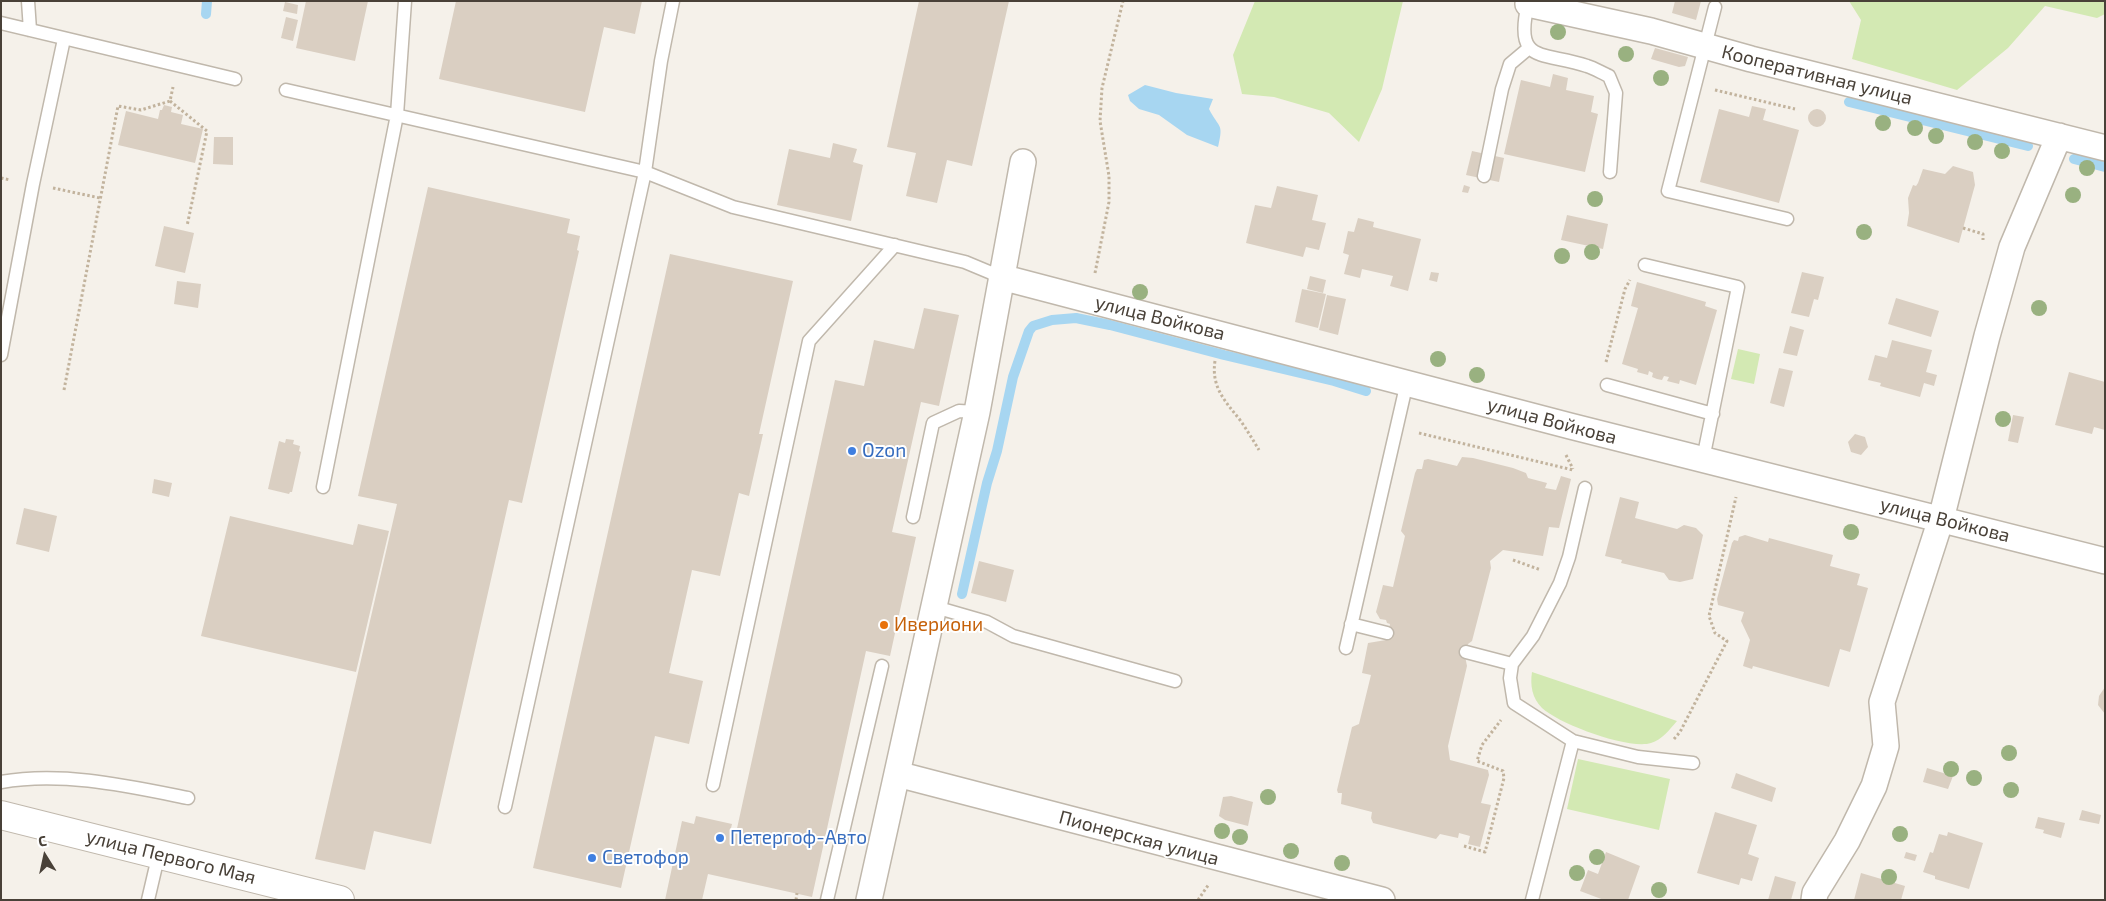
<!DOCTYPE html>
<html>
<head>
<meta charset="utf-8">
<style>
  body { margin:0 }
  #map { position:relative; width:2106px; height:901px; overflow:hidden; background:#f5f1ea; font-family:"Exo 2",sans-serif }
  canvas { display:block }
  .frame { position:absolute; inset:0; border:2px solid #494138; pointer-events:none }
  .north { position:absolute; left:20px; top:831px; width:50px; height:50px; -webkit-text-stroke:4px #fff; paint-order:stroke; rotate:350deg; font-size:14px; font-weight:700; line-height:20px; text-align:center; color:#494138 }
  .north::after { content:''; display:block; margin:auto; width:18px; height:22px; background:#494138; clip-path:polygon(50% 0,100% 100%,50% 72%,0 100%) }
</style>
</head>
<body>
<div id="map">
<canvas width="2106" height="901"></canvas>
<div class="frame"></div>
<div class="north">С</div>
</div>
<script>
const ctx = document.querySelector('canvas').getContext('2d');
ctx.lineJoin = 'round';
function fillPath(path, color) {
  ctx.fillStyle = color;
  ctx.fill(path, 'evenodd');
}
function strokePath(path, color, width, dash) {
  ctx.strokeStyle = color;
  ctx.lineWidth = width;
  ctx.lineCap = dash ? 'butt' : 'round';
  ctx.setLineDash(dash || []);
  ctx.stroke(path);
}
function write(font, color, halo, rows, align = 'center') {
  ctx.font = font + ' "Exo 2",sans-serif';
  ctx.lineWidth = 4;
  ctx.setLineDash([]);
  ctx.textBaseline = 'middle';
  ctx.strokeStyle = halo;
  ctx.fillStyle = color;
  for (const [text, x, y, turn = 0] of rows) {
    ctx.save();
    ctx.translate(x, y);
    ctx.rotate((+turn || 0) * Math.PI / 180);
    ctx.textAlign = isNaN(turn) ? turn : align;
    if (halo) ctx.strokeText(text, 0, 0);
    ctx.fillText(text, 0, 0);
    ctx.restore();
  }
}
const green = new Path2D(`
  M1255,1H1403L1382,89L1359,142L1329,113L1274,97L1242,94L1233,55Z
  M1849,1H2105V14L2097,18L2045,6L2008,48L1957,90L1852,59L1861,20Z
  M1738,349L1760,354L1754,384L1731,379Z
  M1532,672L1677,721C1669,730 1662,740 1651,743C1629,750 1559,724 1542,708C1532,698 1530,685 1532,672Z
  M1578,759L1670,779L1659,830L1567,809Z`);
const water = new Path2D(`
  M1145,85L1176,93L1213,99L1209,109C1219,129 1224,122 1218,147L1187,135L1159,115L1139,109L1130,101L1128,95Z`);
const stream = new Path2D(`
  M206,14L207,1
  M1849,102L2028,146
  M2074,159L2105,167
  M962,594L987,483L997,451L1013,377L1029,331L1033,326L1052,320L1076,318L1110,325L1224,355L1334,381L1366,391`);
const building = new Path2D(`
  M306,1H368L355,61L296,48Z
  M456,1H642L635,34L604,27L585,112L439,79Z
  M919,1H1009L972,166L947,160L937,203L906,196L916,153L887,147Z
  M1675,1H1701L1696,20L1672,13Z
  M285,2L298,5L297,14L283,11Z
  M286,17L298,20L293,41L281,38Z
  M1655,48L1688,57L1685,66L1679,67L1651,59Z
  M1553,74L1568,78L1566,90L1594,96L1591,112L1598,114L1585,172L1504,154L1521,80L1550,87Z
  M164,105L172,107L171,112L183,115L181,124L203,129L195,163L118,145L126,111L158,119L160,110H162Z
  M1752,106L1766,109L1763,120L1799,130L1779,203L1700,182L1719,109L1749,117Z
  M1808 118a9 9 0 1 1 18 0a9 9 0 1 1-18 0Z
  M214,137H233V165L213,164Z
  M833,143L857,149L853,162L863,165L851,221L777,205L789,149L830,158Z
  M1472,151L1504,158L1499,182L1466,175Z
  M1953,166L1973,172L1975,185L1959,243L1907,226L1909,213L1908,198L1913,185L1916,186L1918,183L1923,169L1945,174Z
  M1464,185L1470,187L1468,193L1462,192Z
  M1277,186L1318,195L1312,220L1326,223L1319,250L1306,247L1303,257L1246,243L1255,205L1271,208Z
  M428,187L570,219L567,233L580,236L577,250L579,251L522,503L509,500L431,844L374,831L365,870L315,859L397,504L358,496Z
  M1567,215L1608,224L1603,249L1561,240Z
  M1358,218L1374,222L1373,227L1421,239L1408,291L1390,286L1393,276L1362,269L1360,278L1344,274L1349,255L1343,253L1348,231L1354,232Z
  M164,226L194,233L185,273L155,266Z
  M670,254L793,281L759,434H763L749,496L739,493L720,576L692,570L669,673L703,681L689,744L655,736L621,888L533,868Z
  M1431,272L1439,273L1437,282L1429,280Z
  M1802,272L1824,277L1818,300L1814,299L1809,317L1791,313Z
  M1310,276L1326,280L1323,293L1307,289Z
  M177,281L201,284L198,308L174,304Z
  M1637,282L1706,302L1705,306L1717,310L1696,385L1680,380L1679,384L1667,381L1669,377L1664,376L1662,380L1657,379L1652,377L1653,373L1649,371L1648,375L1637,372L1638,369L1622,364L1638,308L1631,306Z
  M1302,289L1326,294L1318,328L1295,322Z
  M1327,295L1346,299L1338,335L1319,330Z
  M1896,298L1939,311L1931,337L1888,324Z
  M924,308L959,315L939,406L921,402L892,532L916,537L890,656L866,651L812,897L708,874L702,900H665L682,821L694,824L696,816L732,824L730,832L736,833L835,380L864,386L874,340L914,349Z
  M1790,326L1804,330L1797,356L1783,353Z
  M1892,340L1932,350L1926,372L1937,375L1934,386L1924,383L1920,397L1880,386L1881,383L1868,380L1875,355L1887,358Z
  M1779,368L1793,371L1784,407L1770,403Z
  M2069,372L2105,382V430L2094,427L2092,434L2055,425Z
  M2013,415L2024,417L2018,443L2008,441Z
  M1855,434L1865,437L1868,447L1861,455L1851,452L1848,442Z
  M286,439L294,440L293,444L300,446L299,451L301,452L292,492H290L289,494L268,489L279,441L285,443Z
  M1462,457L1473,458L1513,468L1526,473L1528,478L1547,483L1545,488L1556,490L1561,476L1571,479L1559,528L1549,527L1543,556L1503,550L1490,561L1491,568L1472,641L1468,644L1465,656L1467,666L1448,746L1450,760L1488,770L1489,775L1481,803L1491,805L1480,847L1468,844L1470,836L1459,833L1458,838L1440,834L1436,839L1373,823L1371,818L1372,812L1341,804L1342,793H1338L1337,790L1352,727L1359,724L1371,675L1362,673L1368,643L1386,640L1390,624L1387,623L1386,620L1380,619L1376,612L1383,585L1393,587L1405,536L1401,531L1415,473L1417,469H1422L1424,460L1428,459L1457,466Z
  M154,479L172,483L169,497L152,493Z
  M1620,497L1639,502L1635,518L1677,529L1684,525L1696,528L1703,535L1693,579L1680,582L1669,580L1664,573L1621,563L1622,560L1605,556Z
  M24,508L57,516L49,552L16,544Z
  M230,516L353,545L358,524L389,531L356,672L201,636Z
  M1745,535L1768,542L1769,538L1833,555L1830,566L1860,574L1857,585L1868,588L1850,652L1840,649L1829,687L1753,666L1752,669L1743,666L1750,640L1741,621L1744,612L1718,605L1717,599L1732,543L1734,540L1738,541L1739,537Z
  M979,561L1014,570L1006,602L971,593Z
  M2105,687V714L2098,705L2099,696Z
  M1927,768L1953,776L1948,789L1923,782Z
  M1736,773L1776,788L1772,802L1731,788Z
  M1231,796L1253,802L1248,826L1225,820L1219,816L1223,797Z
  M2082,810L2101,815L2099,824L2079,820Z
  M1715,812L1757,825L1748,854L1759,858L1752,881L1741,878L1739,885L1697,873Z
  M2038,817L2065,823L2061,838L2043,833L2044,830L2035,828Z
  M1948,832L1983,843L1969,889L1935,879V876L1923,872L1930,852L1933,853L1939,834L1947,836Z
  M1606,852L1640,866L1628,900H1604L1580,891L1588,870L1598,874Z
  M1906,852L1917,855L1915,861L1904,858Z
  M1861,873L1905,886L1901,900H1854Z
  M1775,876L1796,882L1791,900H1768Z`);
const path = new Path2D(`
  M1715,90L1795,109
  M170,101L207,131L187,226
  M1,178L10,180
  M53,188L100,198
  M1963,228L1983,234V240
  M1095,273L1109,202V176L1100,121L1102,88L1123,1
  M1215,361C1211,387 1225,401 1240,420C1247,430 1253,440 1259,450
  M1606,362L1625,289L1630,280
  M64,390L118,106L141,110L170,101L173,87
  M1419,433L1573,470
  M1566,455L1573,469
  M1513,560L1541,570
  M1674,739L1680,732L1727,641L1715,633L1709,616L1736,497
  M1464,846L1485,852L1504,778L1503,771L1477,761L1482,745L1501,720
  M796,900L797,893
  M1198,900L1209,884`);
const service = new Path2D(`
  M28,1L30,30
  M1528,4C1513,66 1545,51 1587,66C1594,68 1602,73 1609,76L1616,93L1610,172
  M1715,7L1668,191L1787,219
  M1,23L235,79
  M286,90L645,172L733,207L965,262L1001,277
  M1484,176L1502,89L1510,64L1529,48
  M1645,265L1738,287L1703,459
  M1,355L33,184L64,39
  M1607,385L1713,414
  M323,487L397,115L405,1
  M1585,488L1569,557L1560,583L1533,636L1512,664L1510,678L1514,703L1573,741L1638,757L1693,763
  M913,517L933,423L959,411L977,412
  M935,607L987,622L1013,636L1175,681
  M1351,624L1387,633
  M1346,648L1407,382
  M1466,652L1512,664
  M1,782C62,771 128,786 188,798
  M713,785L809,341L895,245
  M505,807L645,172L661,61L673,1
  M148,900L159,853
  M827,900L882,666
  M1532,900L1573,741`);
const minor = new Path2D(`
  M1528,4L1651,31L1751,59L2105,148
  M1001,277L1570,426L2105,561
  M897,774L1382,900
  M869,900L977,412L1023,162
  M1814,900L1815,893L1847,841L1874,786L1886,746L1882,702L1941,519L1987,336L2012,247L2059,136`);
const tertiary = new Path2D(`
  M1,815L340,900`);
const trees = [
  [1558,32],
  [1626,54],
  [1661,78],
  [1883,123],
  [1915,128],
  [1936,136],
  [1975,142],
  [2002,151],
  [2087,168],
  [2073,195],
  [1595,199],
  [1864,232],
  [1592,252],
  [1562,256],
  [1140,292],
  [2039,308],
  [1438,359],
  [1477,375],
  [2003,419],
  [1851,532],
  [2009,753],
  [1951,769],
  [1974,778],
  [2011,790],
  [1268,797],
  [1222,831],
  [1900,834],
  [1240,837],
  [1291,851],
  [1597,857],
  [1342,863],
  [1577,873],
  [1889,877],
  [1659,890]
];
const markers = [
  [852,451,5,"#3f7fe0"],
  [884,625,5,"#e8710a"],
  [720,838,5,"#3f7fe0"],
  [592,858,5,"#3f7fe0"]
];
const streetNames = [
  ["Кооперативная улица",1817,75,14],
  ["улица Войкова",1160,318,14],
  ["улица Войкова",1552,421,15],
  ["улица Войкова",1945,520,14],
  ["Пионерская улица",1139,838,15],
  ["улица Первого Мая",171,857,14]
];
const shopNames = [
  ["Ozon",862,451],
  ["Петергоф-Авто",730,838],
  ["Светофор",602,858]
];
const foodNames = [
  ["Ивериони",894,625]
];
fillPath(green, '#d3e9b3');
fillPath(water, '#a7d6f1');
strokePath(stream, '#a7d6f1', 10);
fillPath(building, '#dacfc2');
strokePath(service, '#c0b8ac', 15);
strokePath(minor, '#c0b8ac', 28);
strokePath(tertiary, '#c0b8ac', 30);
strokePath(path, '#c2b39d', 3, [2.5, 2.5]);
strokePath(service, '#fff', 12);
strokePath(minor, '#fff', 25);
strokePath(tertiary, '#fff', 28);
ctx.fillStyle = '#99b180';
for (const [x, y] of trees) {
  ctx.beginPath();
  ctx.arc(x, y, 8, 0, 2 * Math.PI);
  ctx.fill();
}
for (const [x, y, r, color] of markers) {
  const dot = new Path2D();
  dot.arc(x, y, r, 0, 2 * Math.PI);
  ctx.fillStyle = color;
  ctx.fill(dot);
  strokePath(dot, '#fff', 2);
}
write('19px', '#494138', '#fff', streetNames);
write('19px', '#366cbe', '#fff', shopNames, 'left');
write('19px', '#c56008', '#fff', foodNames, 'left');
</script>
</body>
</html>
